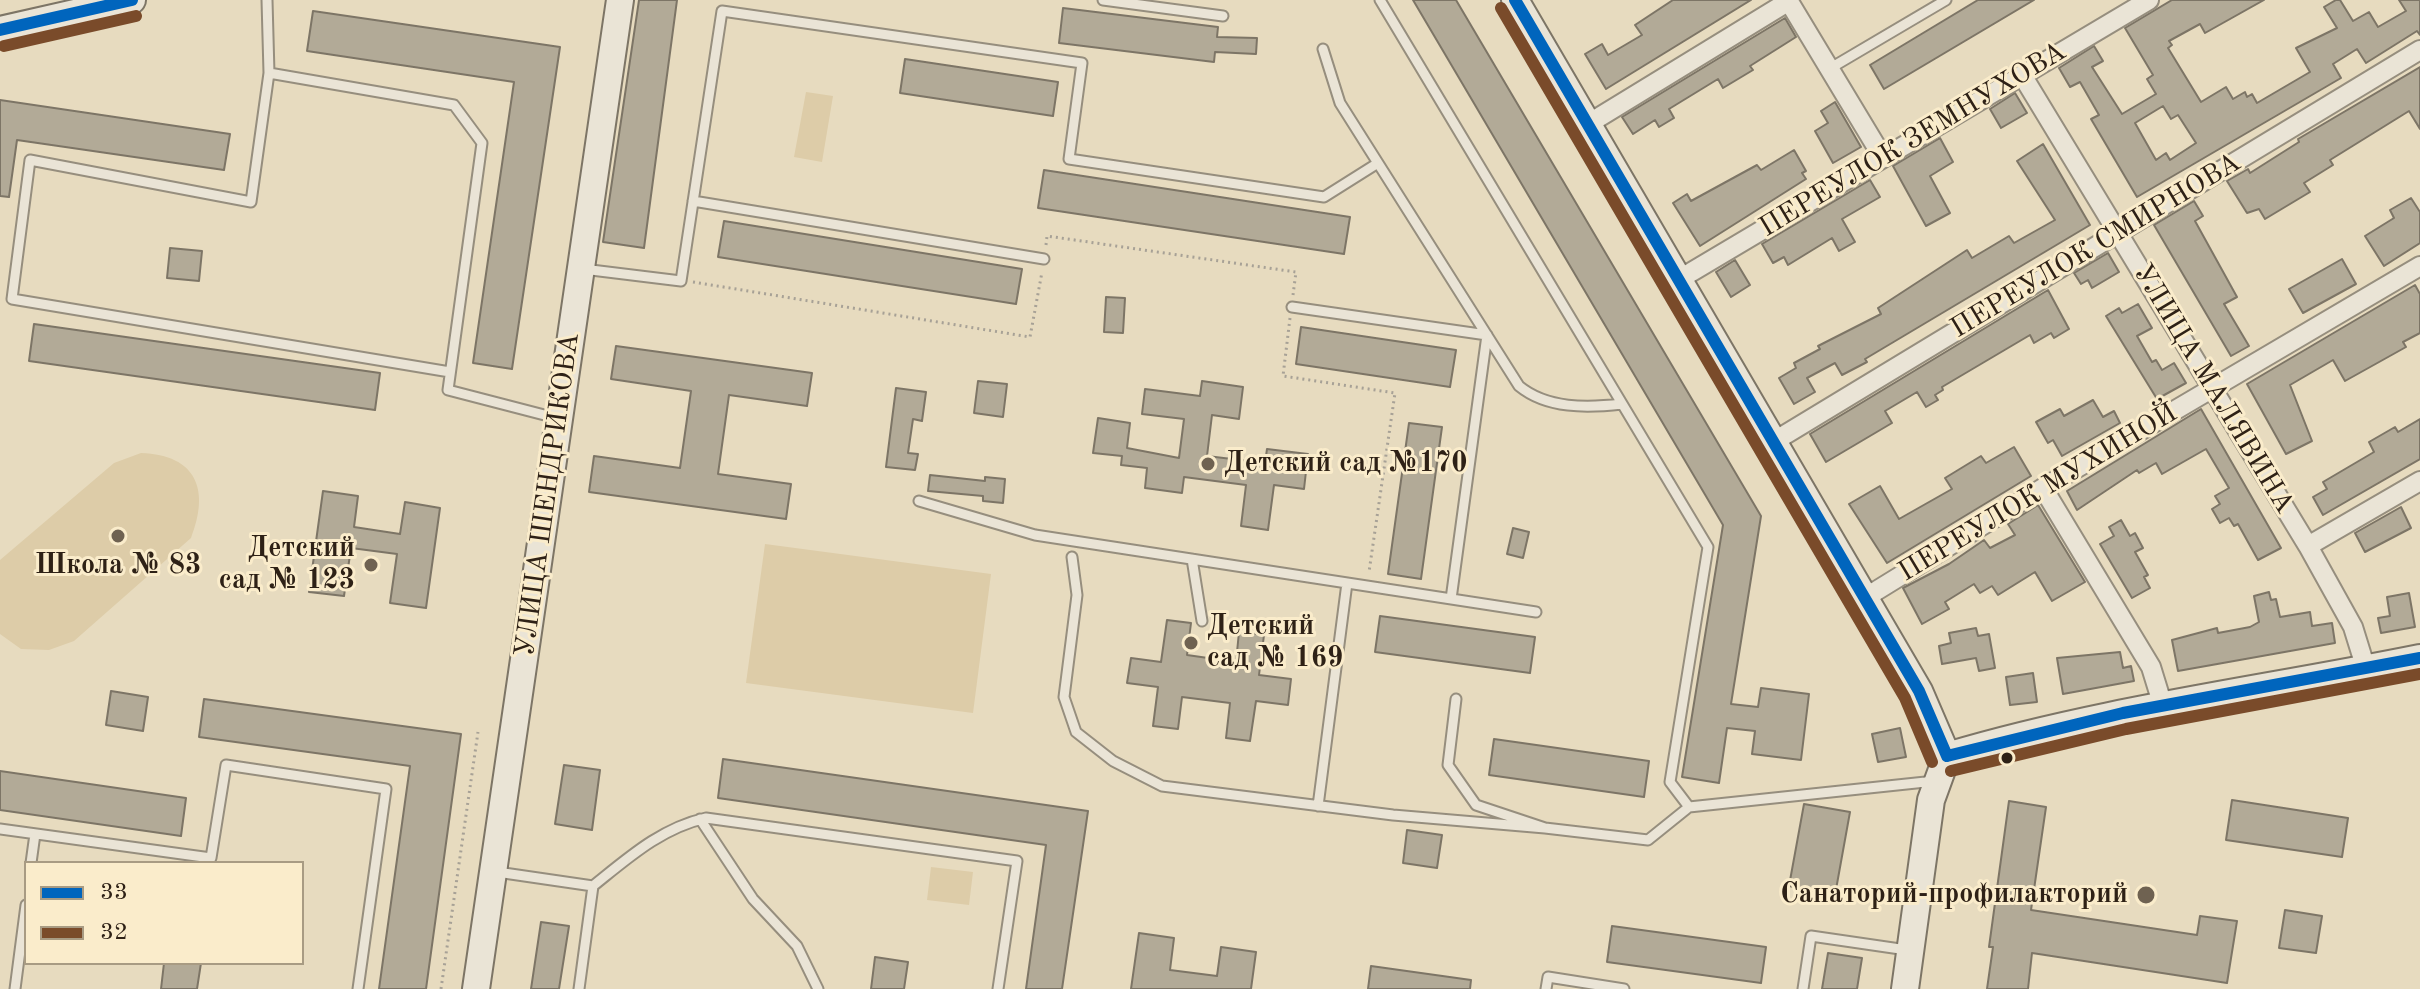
<!DOCTYPE html>
<html>
<head>
<meta charset="utf-8">
<style>
  body { margin:0 }
  #map { position:relative; width:2420px; height:989px; overflow:hidden; background:#e7dbbf; font-family:"Old Standard TT",serif }
  canvas { display:block }
  .legend { position:absolute; left:24px; top:861px; width:280px; height:104px; box-sizing:border-box; background:#faeccb; border:2px solid #a89b83; margin:0; padding:10px 14px; list-style:none; font-size:24px; color:#2e2116 }
  .legend li { display:flex; align-items:center; gap:16px; height:40px }
  .legend b { width:40px; border:2px solid #a89b83 }
</style>
</head>
<body>
<div id="map">
<canvas width="2420" height="989"></canvas>
<ul class="legend">
<li><b style="height:10px;background:#0065bd"></b>33</li>
<li><b style="height:10px;background:#7a4b2a"></b>32</li>
</ul>
</div>
<script>
const ctx = document.querySelector('canvas').getContext('2d');
ctx.lineJoin = 'round';
function fillPath(path, color) {
  ctx.fillStyle = color;
  ctx.fill(path, 'evenodd');
}
function strokePath(path, color, width, dash) {
  ctx.strokeStyle = color;
  ctx.lineWidth = width;
  ctx.lineCap = dash ? 'butt' : 'round';
  ctx.setLineDash(dash || []);
  ctx.stroke(path);
}
function write(font, color, halo, rows, align = 'center') {
  ctx.font = font + ' "Old Standard TT",serif';
  ctx.lineWidth = 6;
  ctx.setLineDash([]);
  ctx.textBaseline = 'middle';
  ctx.strokeStyle = halo;
  ctx.fillStyle = color;
  for (const [text, x, y, turn = 0] of rows) {
    ctx.save();
    ctx.translate(x, y);
    ctx.rotate((+turn || 0) * Math.PI / 180);
    ctx.textAlign = isNaN(turn) ? turn : align;
    if (halo) ctx.strokeText(text, 0, 0);
    ctx.fillText(text, 0, 0);
    ctx.restore();
  }
}
const green = new Path2D(`
  M806,92L833,96L822,162L794,157Z
  M141,453C197,455 210,490 191,538L74,641L49,650L21,649L0,634V560L114,463Z
  M765,544L991,574L973,713L746,683Z
  M931,867L973,872L969,905L927,900Z`);
const building = new Path2D(`
  M639,0H677L644,248L603,242Z
  M1413,0H1456L1761,516L1731,704L1758,707L1761,688L1809,694L1801,760L1752,754L1755,731L1727,728L1719,783L1682,777L1723,525Z
  M1673,0H1751L1606,89L1585,54L1602,44L1608,55L1642,35L1635,25Z
  M1978,0H2034L1884,89L1870,65Z
  M2172,0H2264L2205,33L2200,24L2169,41L2172,45L2168,48L2201,102L2226,87L2233,99L2245,92L2247,97L2252,94L2257,103L2310,72L2296,48L2337,28L2324,7L2336,0H2340L2353,21L2369,12L2378,27L2406,11L2399,0H2420V35L2417,31L2366,63L2357,49L2333,64L2341,78L2137,197L2091,119L2099,115L2080,82L2070,87L2059,68L2094,46L2103,61L2092,67L2122,114L2156,94L2147,79L2153,75L2125,28ZM2163,106L2171,119L2178,115L2196,143L2170,160L2166,153L2156,160L2135,123Z
  M1063,8L1218,27L1217,37L1257,38L1256,54L1215,52L1214,62L1059,43Z
  M313,11L560,47L512,369L473,363L514,82L307,51Z
  M1785,18L1796,37L1750,66L1753,70L1723,88L1718,79L1669,109L1674,118L1659,127L1655,120L1633,134L1622,117Z
  M905,59L1058,82L1053,116L900,93Z
  M2420,67V129L2409,111L2330,160L2333,165L2304,183L2310,192L2265,219L2259,209L2247,213L2227,181L2248,169L2250,173L2299,142L2298,139Z
  M2015,93L2027,113L2001,128L1990,109Z
  M0,100L230,134L224,170L17,140L9,197L0,196Z
  M1835,102L1861,147L1833,163L1815,131L1828,123L1821,111Z
  M1940,138L1953,162L1930,176L1950,213L1926,226L1893,166Z
  M2043,144L2090,225L1865,359L1867,362L1842,375L1835,363L1807,378L1815,392L1794,404L1779,378L1796,368L1794,363L1820,349L1818,346L1881,314L1878,308L1967,250L1972,258L2009,236L2014,243L2055,220L2017,161Z
  M1794,150L1806,171L1802,173L1806,179L1700,246L1673,203L1687,194L1691,201L1757,165L1761,170Z
  M1044,170L1350,217L1344,254L1038,208Z
  M1870,180L1880,197L1842,219L1855,242L1839,251L1832,238L1788,265L1784,257L1773,263L1762,244Z
  M2411,198L2420,212V243L2384,266L2365,236L2394,218L2390,210Z
  M2194,201L2203,216L2195,221L2237,297L2224,304L2249,346L2231,356L2154,225Z
  M724,221L1022,269L1016,304L718,257Z
  M170,248L202,251L199,281L167,278Z
  M2108,253L2119,272L2092,288L2088,280L2081,284L2074,273Z
  M2342,259L2356,284L2303,313L2289,289Z
  M1735,260L1750,285L1731,297L1716,272Z
  M2415,285L2420,294V333L2403,342L2406,347L2345,381L2333,360L2290,385L2312,441L2286,454L2247,384Z
  M2048,290L2069,329L2054,338L2051,333L2034,343L2030,335L1942,387L1943,390L1935,395L1938,400L1926,407L1917,392L1885,411L1892,423L1826,462L1810,434Z
  M1106,297L1125,298L1123,333L1104,332Z
  M2138,304L2152,328L2137,336L2152,362L2156,360L2162,370L2174,363L2186,383L2157,399L2106,316L2119,308L2122,313Z
  M34,324L380,373L375,410L29,361Z
  M1301,327L1456,350L1450,387L1296,364Z
  M616,346L812,373L807,406L729,395L718,474L791,484L786,519L589,492L594,456L680,468L691,391L611,379Z
  M978,381L1007,384L1003,417L974,413Z
  M1202,381L1243,387L1239,419L1212,415L1207,456L1265,463L1267,449L1308,454L1304,489L1274,485L1268,530L1241,526L1246,485L1184,477L1182,493L1145,488L1147,468L1121,465L1122,456L1093,453L1098,418L1130,423L1127,448L1179,458L1184,419L1142,414L1145,389L1200,396Z
  M896,388L926,392L922,421L913,419L908,453L918,454L915,470L886,467Z
  M2093,400L2103,417L2114,411L2120,423L2062,456L2053,440L2048,443L2036,422L2060,409L2064,416Z
  M2201,409L2281,548L2258,560L2238,524L2234,526L2229,518L2220,523L2212,509L2220,504L2215,496L2229,488L2206,449L2162,474L2156,463L2139,473L2137,470L2077,510L2067,491Z
  M2420,419V459L2323,515L2313,497L2327,489L2323,482L2374,452L2369,442L2395,427L2398,432Z
  M1409,423L1442,427L1421,579L1388,574Z
  M2014,447L2031,476L1887,563L1849,504L1880,486L1899,519L1952,489L1945,478L1981,456L1986,463Z
  M930,475L985,481V477L1005,479L1003,503L983,501V496L928,491Z
  M323,491L358,496L354,527L400,534L405,502L440,508L426,608L390,603L397,554L351,548L344,596L309,592Z
  M2038,505L2085,582L2052,601L2035,572L1998,595L1992,586L1980,593L1974,584L1945,602L1949,609L1922,624L1903,588L1949,564L1984,540L1990,548L2015,535L2008,524Z
  M2401,507L2411,528L2365,552L2355,533Z
  M2121,520L2130,536L2135,533L2143,548L2135,552L2148,575L2144,577L2150,588L2132,598L2100,544L2114,536L2109,527Z
  M1513,528L1529,532L1523,558L1507,554Z
  M2269,592L2271,600L2276,599L2280,617L2310,612L2312,626L2332,623L2335,643L2178,671L2172,640L2217,628L2218,633L2250,627L2259,622L2254,596Z
  M2409,593L2415,627L2381,633L2378,618L2390,616L2387,597Z
  M1380,616L1535,637L1530,673L1375,652Z
  M1167,620L1191,623L1187,655L1236,662L1239,632L1264,635L1259,675L1291,679L1288,705L1256,701L1250,741L1226,738L1230,703L1182,697L1178,729L1153,726L1158,687L1127,683L1131,658L1161,662Z
  M1976,628L1978,636L1989,634L1995,668L1979,671L1976,658L1942,664L1939,646L1951,643L1949,633Z
  M2120,652L2123,668L2131,666L2134,681L2063,694L2057,658Z
  M2033,673L2037,702L2010,705L2006,677Z
  M111,691L148,697L143,731L106,725Z
  M204,699L461,734L426,989H379L410,766L199,737Z
  M1900,728L1906,757L1878,762L1872,734Z
  M1494,739L1649,761L1644,797L1489,775Z
  M723,759L1088,811L1062,989H1026L1046,845L718,798Z
  M564,765L600,770L592,830L555,824Z
  M0,771L186,798L181,836L0,810Z
  M2232,800L2348,818L2342,857L2226,840Z
  M2009,801L2046,807L2031,910L2197,935L2200,916L2237,921L2227,983L2032,953L2028,989H1987L1993,947H1989Z
  M1804,804L1850,812L1835,895L1789,886Z
  M1407,830L1442,835L1437,868L1403,863Z
  M2285,910L2322,916L2316,953L2279,948Z
  M541,922L569,926L559,989H531Z
  M1612,926L1766,947L1761,983L1607,962Z
  M1139,933L1174,938L1170,970L1217,976L1221,947L1256,952L1251,989H1131Z
  M1828,953L1862,958L1857,989H1822Z
  M875,957L908,962L904,989H871Z
  M164,963H201L197,989H161Z
  M1371,966L1471,980L1470,989H1368Z`);
const path = new Path2D(`
  M1046,245L1047,236L1296,272L1293,295
  M693,282L1030,337L1042,272
  M1290,318L1283,376L1395,393L1369,572
  M441,989L478,732`);
const lane = new Path2D(`
  M267,0L269,73L454,105L482,143L448,390L556,418
  M1103,0L1223,16
  M1380,0L1708,547L1670,782L1689,807
  M1323,49L1340,103L1519,386C1547,409 1587,408 1622,404
  M1829,69L1946,0
  M269,73L251,202L30,160L12,299L450,372
  M693,201L1044,259
  M583,269L681,281L722,11L1082,63L1069,159L1324,197L1378,163
  M1292,307L1487,335L1451,599
  M919,501L1035,535L1536,612
  M1072,557L1077,595L1064,697L1076,732L1113,761L1162,786L1393,815L1545,828
  M1192,559L1202,621
  M1456,699L1448,765L1476,805L1545,828L1648,840L1689,807L1935,781
  M1318,806L1347,583
  M700,819L753,899L797,946L818,989
  M0,829L211,858L226,765L386,789L358,989
  M31,863L35,834
  M497,872L593,886L579,989
  M593,886C628,858 661,828 706,818L1017,861L998,989
  M15,989L26,905
  M1546,989L1548,977L1624,989
  M1803,989L1811,936L1907,950`);
const street = new Path2D(`
  M1788,0L1882,156
  M2022,75L2308,546L2353,627L2366,669
  M1588,124L1789,1
  M1678,280L2149,0
  M1773,442L2420,50
  M2043,488L2151,667L2163,706
  M2308,546L2420,481
  M1863,599L2043,488L2420,266`);
const secondary = new Path2D(`
  M1515,0L1919,691L1947,756L1931,800L1905,989
  M0,30L132,0
  M1947,756C2101,710 2262,690 2420,658
  M476,989L620,0`);
const bus1 = new Path2D(`
  M1515,0L1919,691L1947,756
  M0,30L132,0
  M1947,756L2123,713L2420,658`);
const bus2 = new Path2D(`
  M1501,8L1905,698L1932,762
  M4,46L136,16
  M1951,771L2126,729L2420,674`);
const markers = [
  [1208,464,8,"#6f6251"],
  [118,536,8,"#6f6251"],
  [371,565,8,"#6f6251"],
  [1191,643,8,"#6f6251"],
  [2007,758,7,"#2e2116"],
  [2146,895,10,"#6f6251"]
];
const streetNames = [
  ["ПЕРЕУЛОК ЗЕМНУХОВА",1913,140,-31],
  ["ПЕРЕУЛОК СМИРНОВА",2096,246,-31],
  ["УЛИЦА МАЛЯВИНА",2213,389,59],
  ["ПЕРЕУЛОК МУХИНОЙ",2038,493,-31],
  ["УЛИЦА ШЕНДРИКОВА",548,495,-82]
];
const poiNames = [
  ["Детский сад №170",1224,464],
  ["Детский",355,549,"right"],
  ["сад № 123",355,581,"right"],
  ["Школа № 83",118,566,"center"],
  ["Детский",1207,627],
  ["сад № 169",1207,659],
  ["Cанаторий-профилакторий",2128,895,"right"]
];
fillPath(green, '#ddcca8');
fillPath(building, '#b2aa97');
strokePath(building, '#7d7566', 2);
strokePath(lane, '#968e7e', 13);
strokePath(street, '#968e7e', 22);
strokePath(secondary, '#7d7566', 30);
strokePath(path, '#a7a196', 3, [2, 4]);
strokePath(lane, '#eae4d6', 9);
strokePath(street, '#eae4d6', 18);
strokePath(secondary, '#eae4d6', 26);
strokePath(bus1, '#0065bd', 12);
strokePath(bus2, '#7a4b2a', 12);
for (const [x, y, r, color] of markers) {
  const dot = new Path2D();
  dot.arc(x, y, r, 0, 2 * Math.PI);
  ctx.fillStyle = color;
  ctx.fill(dot);
  strokePath(dot, '#faeccb', 3);
}
write('28px', '#2e2116', '#faeccb', streetNames);
write('bold 28px', '#2e2116', '#faeccb', poiNames, 'left');
</script>
</body>
</html>
